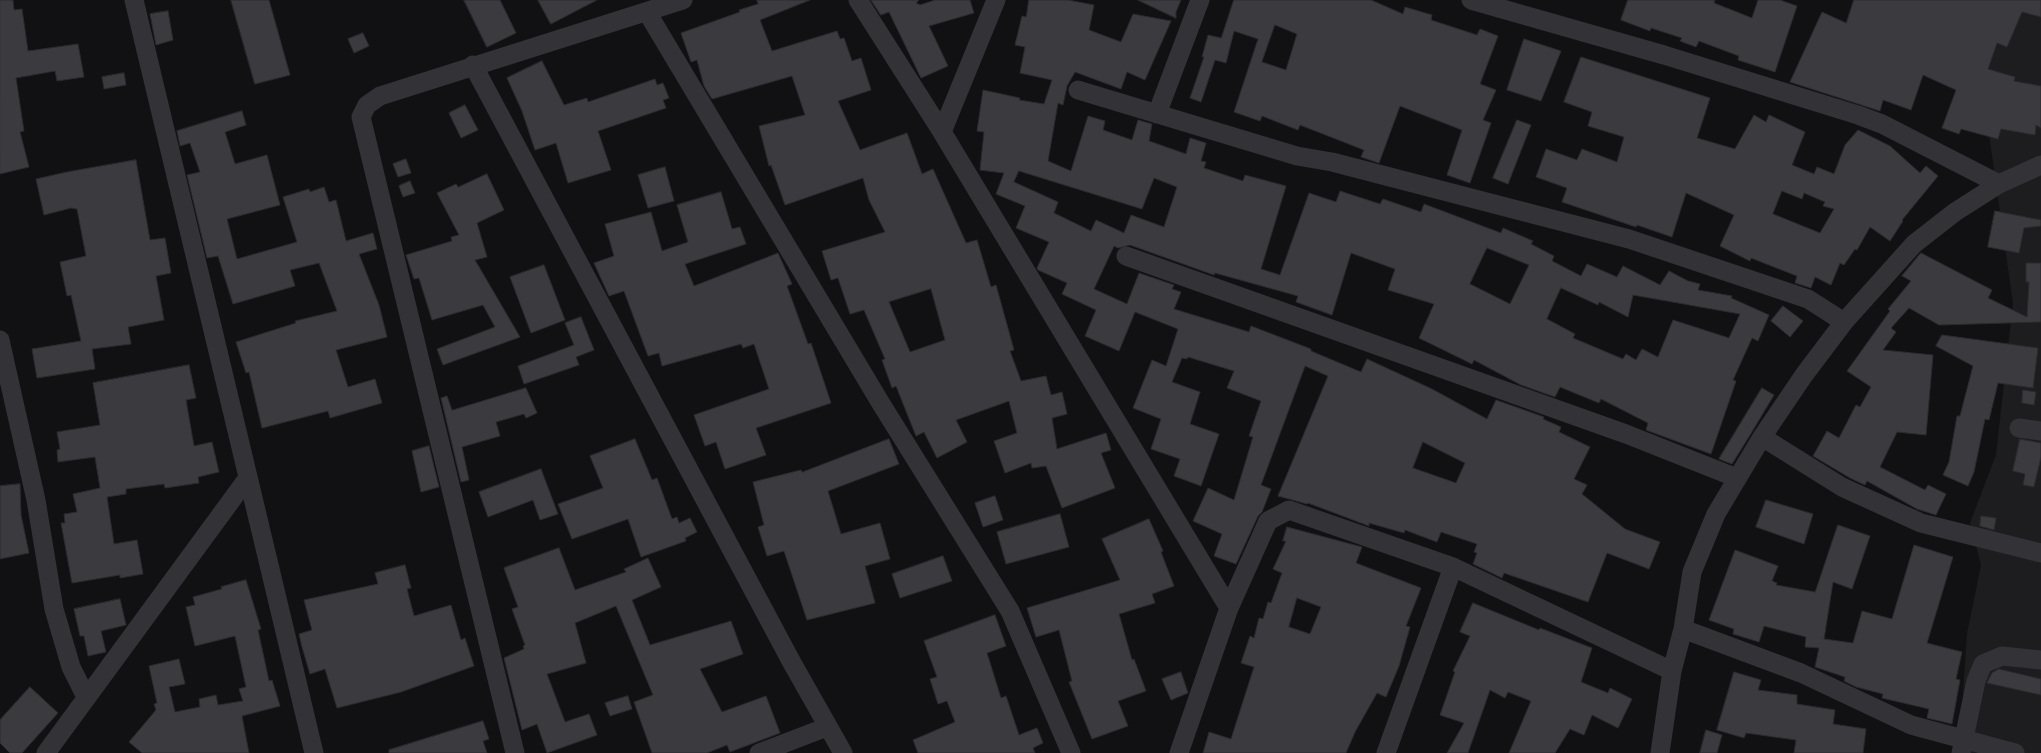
<!DOCTYPE html>
<html>
<head>
<meta charset="utf-8">
<style>
  body { margin:0 }
  canvas { display:block; background:#111012 }
</style>
</head>
<body>
<canvas width="2041" height="753"></canvas>
<script>
const ctx = document.querySelector('canvas').getContext('2d');
ctx.lineJoin = 'round';
function fillPath(path, color) {
  ctx.fillStyle = color;
  ctx.fill(path, 'evenodd');
}
function strokePath(path, color, width, dash) {
  ctx.strokeStyle = color;
  ctx.lineWidth = width;
  ctx.lineCap = dash ? 'butt' : 'round';
  ctx.setLineDash(dash || []);
  ctx.stroke(path);
}
const built = new Path2D(`
  M1970,0H2041V753H1959L1967,634L1981,565L1970,523L1996,455L2013,303Z`);
const building = new Path2D(`
  M0,0H13L14,10L22,9L28,51L78,44L84,77L57,81L55,71L16,78L24,131L20,132L29,167L0,174Z
  M231,0H269L290,75L255,84Z
  M464,0H500L516,33L487,47Z
  M538,0H597L551,24Z
  M757,0H810L760,20L772,51L837,31L840,39L844,38L852,61L861,58L871,90L838,101L860,150L907,133L922,174L933,169L966,243L977,240L991,287L996,285L1014,350L1010,351L1021,381L1046,376L1051,395L1062,392L1067,414L1052,418L1057,449L1106,433L1111,450L1101,453L1115,488L1062,508L1046,466L1032,468L1031,463L1005,473L994,441L1017,433L1009,401L956,420L967,442L937,458L924,432L916,436L896,386L892,388L882,360L885,359L864,310L850,314L838,278L831,280L822,251L885,232L869,200L863,178L785,205L771,165L769,166L759,126L805,115L792,76L712,99L704,86L697,60L691,62L681,33L740,12L739,10L758,4ZM931,289L945,340L910,352L889,302Z
  M871,0H919L916,3L920,5L935,0H970L974,13L929,26L948,66L921,78L889,12L881,15Z
  M1029,0H1068L1094,5L1089,30L1121,42L1133,14L1171,21L1145,80L1127,72L1121,89L1075,72L1067,86L1063,105L1058,103L1048,161L1071,171L1088,116L1105,121L1103,130L1132,140L1138,120L1152,124L1149,141L1186,154L1190,138L1206,143L1201,161L1206,162L1204,168L1243,181L1245,175L1286,186L1261,269L1280,275L1309,193L1336,202L1340,191L1380,204L1383,199L1421,212L1424,204L1501,233L1503,228L1533,241L1531,244L1554,256L1552,261L1581,276L1587,264L1617,277L1623,266L1660,285L1669,271L1688,281L1700,284L1698,290L1732,296L1731,298L1769,315L1758,341L1752,338L1733,380L1736,381L1711,454L1646,430L1648,423L1601,399L1599,403L1560,387L1555,397L1521,385L1474,360L1472,364L1419,338L1434,304L1388,290L1395,269L1351,253L1332,315L1296,302L1298,296L1215,273L1214,275L1130,245L1118,248L1114,246L1094,289L1127,304L1139,273L1174,285L1172,289L1181,292L1174,309L1249,332L1251,326L1311,349V351L1361,372L1367,359L1432,389L1487,419L1496,400L1544,417L1543,419L1561,427L1559,432L1590,447L1574,479L1587,485L1582,494L1625,529L1660,542L1649,569L1607,553L1588,602L1504,573L1502,578L1473,564L1477,553L1474,552L1477,544L1441,532L1437,542L1405,530L1404,533L1369,523V526L1308,503L1307,504L1278,496L1328,376L1305,366L1261,485L1271,489L1262,512L1258,516L1236,564L1214,556L1222,534L1193,521L1208,488L1234,500L1253,437L1249,436L1261,401L1227,388L1234,371L1188,357L1187,359L1182,358L1172,382L1200,392L1190,424L1219,434L1201,486L1174,476L1180,459L1151,449L1161,419L1133,408L1152,360L1166,366L1178,329L1135,312L1119,351L1085,336L1096,310L1062,294L1067,283L1038,270L1037,268L1049,242L1016,228L1025,206L996,194L1004,173L980,170L984,132L977,131L983,90L1020,98L1019,100L1044,104L1052,80L1020,73L1025,47L1015,45L1022,16L1026,17ZM1019,171L1142,209L1154,178L1177,187L1164,227L1131,215L1124,233L1096,220L1091,231L1054,213L1058,202L1014,182ZM1487,248L1529,265L1510,304L1470,284ZM1561,288L1598,305L1599,302L1628,317L1633,295L1740,314L1729,338L1673,320L1658,357L1642,349L1636,360L1626,354L1623,359L1573,338L1575,334L1547,319ZM1423,442L1465,463L1456,483L1413,468Z
  M1138,0H1181L1176,12V18Z
  M1234,0H1371L1403,14L1405,7L1432,15L1431,20L1477,35L1480,29L1498,36L1480,84L1496,90L1483,120L1491,123L1470,183L1447,175L1462,130L1400,106L1379,163L1361,157L1364,150L1300,125L1298,130L1262,116L1260,121L1234,112L1258,39L1234,31L1226,63L1215,60L1201,102L1190,98L1204,57H1202L1208,35L1221,38ZM1275,25L1297,34L1286,70L1262,62Z
  M1628,0H1715L1714,3L1752,18L1758,0H1780L1797,6L1775,72L1738,60L1739,56L1699,41L1696,47L1680,41L1682,38L1651,28L1650,31L1621,20Z
  M1854,0H2041V17L2022,12L2007,47L1997,43L1988,69L2015,77L2014,81L2041,86V128L2036,125L2035,135L2001,129L1998,139L1961,129L1959,134L1942,128L1956,90L1923,75L1911,110L1883,100L1880,111L1790,82L1822,12L1846,23Z
  M168,11L173,40L156,45L150,14Z
  M363,33L369,46L354,53L348,39Z
  M1524,39L1561,51L1541,101L1507,90Z
  M1581,57L1710,98L1697,138L1735,149L1754,115L1766,122L1769,115L1805,132L1792,165L1814,174L1817,167L1834,174L1845,145L1858,130L1890,146L1920,173L1926,166L1938,176L1902,220L1903,221L1890,241L1870,227L1857,250L1855,249L1844,265L1840,263L1831,285L1815,277L1811,288L1808,287L1795,283L1797,276L1751,258L1750,261L1720,246L1734,215L1686,193L1672,237L1637,225L1636,227L1562,202L1567,188L1536,177L1546,149L1577,160L1582,149L1617,162L1624,137L1588,126L1592,112L1564,102ZM1782,191L1802,199L1804,193L1825,202L1823,206L1834,209L1820,233L1773,214Z
  M542,61L564,105L587,98L588,102L655,79L657,85L663,83L669,98L663,100L666,108L598,131L611,170L568,183L556,143L535,150L522,111L507,78Z
  M124,73L126,85L104,89L102,77Z
  M465,105L478,130L461,138L449,113Z
  M242,111L246,125L225,132L235,164L267,155L280,205L227,219L237,259L297,242L283,197L309,189L310,192L324,187L329,202L336,200L346,241L373,233L377,249L359,254L379,305L387,337L336,350L348,387L375,379L382,403L330,418L328,411L262,428L249,372L246,373L236,342L296,323L295,321L337,311L319,263L290,270L295,286L233,304L218,256L207,258L187,175L200,172L190,143L180,146L177,131Z
  M1517,120L1531,125L1508,184L1493,178Z
  M406,159L411,173L398,177L393,164Z
  M136,160L150,240L165,238L171,273L156,276L164,320L128,327L131,344L92,349L95,369L37,378L32,349L81,341L71,295L67,296L60,262L86,256L77,209L71,208L44,215L36,179L67,172Z
  M665,167L674,201L648,208L638,175Z
  M487,174L504,210L477,223L487,257L475,260L520,337L443,365L437,349L495,327L483,305L432,320L419,278L414,279L406,255L452,241L451,237L459,235L437,193L456,184L458,187Z
  M410,181L415,193L403,197L399,186Z
  M721,192L732,229L740,227L746,244L685,264L694,286L778,253L792,284L787,286L808,344L811,343L831,403L756,428L766,455L725,469L716,442L705,446L694,415L769,389L754,344L743,348L741,344L662,366L659,353L648,356L624,291L609,296L594,263L614,256L605,224L651,212L662,251L688,242L677,205Z
  M1995,211L2041,220V226L2024,228L2019,253L1988,247Z
  M1921,253L1992,290L1988,298L2027,317L2029,282H2026V263H2041V322L1939,325L1909,308L1891,328L1896,332L1883,350L1933,355L1926,435L1897,432L1880,467L1925,490L1928,485L1946,494L1936,515L1917,509L1867,481L1865,485L1850,478L1813,456L1827,431L1839,438L1856,405L1860,407L1871,387L1847,371L1890,311L1888,309L1911,281L1902,276Z
  M544,265L565,320L531,333L510,277Z
  M1783,306L1803,321L1790,337L1771,321Z
  M581,317L594,350L576,357L579,365L524,384L518,366L574,345L565,323Z
  M1942,335L2038,348L2033,388L1998,383L1989,420L1985,419L1974,472L1968,486L1943,475L1949,462L1957,416H1960L1973,366L1936,346Z
  M189,365L196,398L186,400L194,446L212,442L219,472L198,477L199,483L165,488L164,484L126,489V494L107,497L114,544L137,540L143,574L120,578V575L72,583L61,523H65L64,514L77,512L73,494L100,488L95,457L58,462L57,450L60,449L57,432L100,425L93,383Z
  M526,388L537,413L526,418L524,414L496,422L500,436L462,447L469,480L461,482L441,398L447,396L452,410Z
  M1762,388L1774,395L1750,435L1732,464L1719,459Z
  M2023,390L2036,392L2034,405L2022,403Z
  M635,439L652,480L657,478L672,519L677,517L679,523L690,518L697,532L685,538L686,541L641,557L628,519L572,539L558,504L603,488L590,456Z
  M889,439L899,464L828,491L841,534L880,523L890,559L865,566L875,603L807,620L784,551L767,556L758,527L764,525L753,482L801,470L802,472Z
  M2020,439L2041,443V457L2034,487L2023,485L2025,474L2013,471Z
  M429,446L439,487L421,492L412,451Z
  M541,469L558,514L540,520L533,500L488,517L479,492Z
  M20,484L21,515L29,553L0,559V486Z
  M995,496L1003,520L983,527L975,503Z
  M1766,500L1813,514L1804,544L1756,527Z
  M1060,514L1069,547L1006,564L997,532Z
  M1981,516L1996,518L1994,530L1980,526Z
  M1149,519L1163,551L1161,552L1174,586L1152,594L1155,603L1119,614L1132,660L1134,659L1146,691L1118,701L1128,726L1092,739L1069,682L1072,681L1059,630L1036,637L1027,608L1120,580L1102,539Z
  M1838,525L1870,536L1852,589L1833,582L1824,639L1853,643L1862,611L1892,619L1914,545L1953,557L1927,643L1962,652L1956,679L1960,680L1952,724L1927,718L1929,709L1882,698L1883,694L1856,687L1844,681L1845,677L1815,667L1819,648L1805,647L1806,637L1764,626L1759,642L1733,634L1734,629L1709,620L1735,550L1778,566L1772,581L1777,583L1776,585L1815,592Z
  M1287,527L1362,547L1356,563L1421,588L1406,626L1410,627L1399,666L1386,697L1377,693L1355,732L1346,753H1203L1209,732L1231,739L1254,667L1241,663L1250,636L1254,638L1259,618L1263,619L1268,602L1271,603L1282,573L1273,569L1286,541H1283ZM1297,598L1321,607L1310,634L1289,627Z
  M559,548L575,590L626,572L624,569L648,558L661,587L632,600L650,645L731,621L743,654L700,669L722,712L766,696L780,733L730,752L727,745L707,753H652L634,702L653,695L616,606L575,623L586,663L547,674L565,722L589,714L597,735L547,753L537,724L522,730L504,658L524,649L523,646L525,645L512,609L518,607L504,568Z
  M943,556L952,581L900,598L892,574Z
  M405,565L411,588L407,589L414,616L451,605L461,640L465,638L474,666L401,692L337,708L325,669L310,674L302,647L299,634L312,630L304,600L378,584L375,573Z
  M246,580L261,629L258,630L269,681L272,680L280,706L242,716L249,753H142L129,742L156,710L154,704L157,703L149,666L179,659L185,684L169,687L175,712L200,707L199,699L216,695L218,705L243,701L239,689L246,687L235,636L195,646L186,607L195,605L193,597L222,589L221,587Z
  M120,599L126,625L101,631L106,652L88,656L84,636H80L74,609Z
  M1473,603L1539,630L1540,628L1592,648L1581,682L1608,693L1610,688L1632,699L1618,728L1592,715L1584,735L1570,729L1555,753H1509L1531,701L1508,692L1505,698L1490,690L1468,753H1447L1464,723L1440,715L1455,672L1453,671L1470,636L1460,632Z
  M995,615L1006,646L987,653L1001,698L1006,696L1019,735L1037,728L1043,743L1033,748L1035,753H918L913,740L955,722L947,701L938,704L930,679L937,677L924,641Z
  M1999,669L2041,679V695L1987,683L1992,673Z
  M1181,672L1188,693L1171,700L1162,679Z
  M1734,672L1761,680L1758,690L1797,695V704L1835,710L1833,724L1866,729L1863,753H1794L1796,740L1746,733L1744,738L1717,730Z
  M30,687L58,713L22,753H10L0,743V720Z
  M628,696L632,709L610,716L605,703Z
  M483,721L489,739L483,741L487,753H389V750Z
  M1706,730L1722,735L1717,753H1700Z`);
const minor = new Path2D(`
  M134,0L314,753
  M858,0L942,132L1229,608L1179,753
  M1471,0L1664,55L1858,115L1882,124L1999,184
  M647,12L880,402L1010,611L1071,753
  M473,65L791,661L843,753
  M1078,90L1297,156L1332,162L1629,239L1808,299L1844,322
  M1157,114L1200,0
  M942,132L996,0
  M1126,256L1626,434L1737,478
  M0,340L36,500L54,609L71,667L86,697
  M2019,428L2041,431
  M1762,437L1842,487L1921,523L2041,553
  M1229,608L1268,521L1289,510L1453,567L1672,671
  M1683,629L1801,673L1911,725L2015,753
  M46,753L247,479
  M515,753L361,117L367,105L380,96L683,0
  M759,753L827,727
  M1386,753L1453,567
  M1660,753L1672,671L1683,629L1692,572L1716,514L1762,437L1804,375L1844,322L1914,244L1955,212L1999,184L2041,165
  M1961,753L1976,681L1983,664L2002,656L2041,660`);
fillPath(built, '#1d1d1f');
fillPath(building, '#3b3a3f');
strokePath(building, '#2b2a2e', 1);
strokePath(minor, '#323237', 19);
</script>
</body>
</html>
